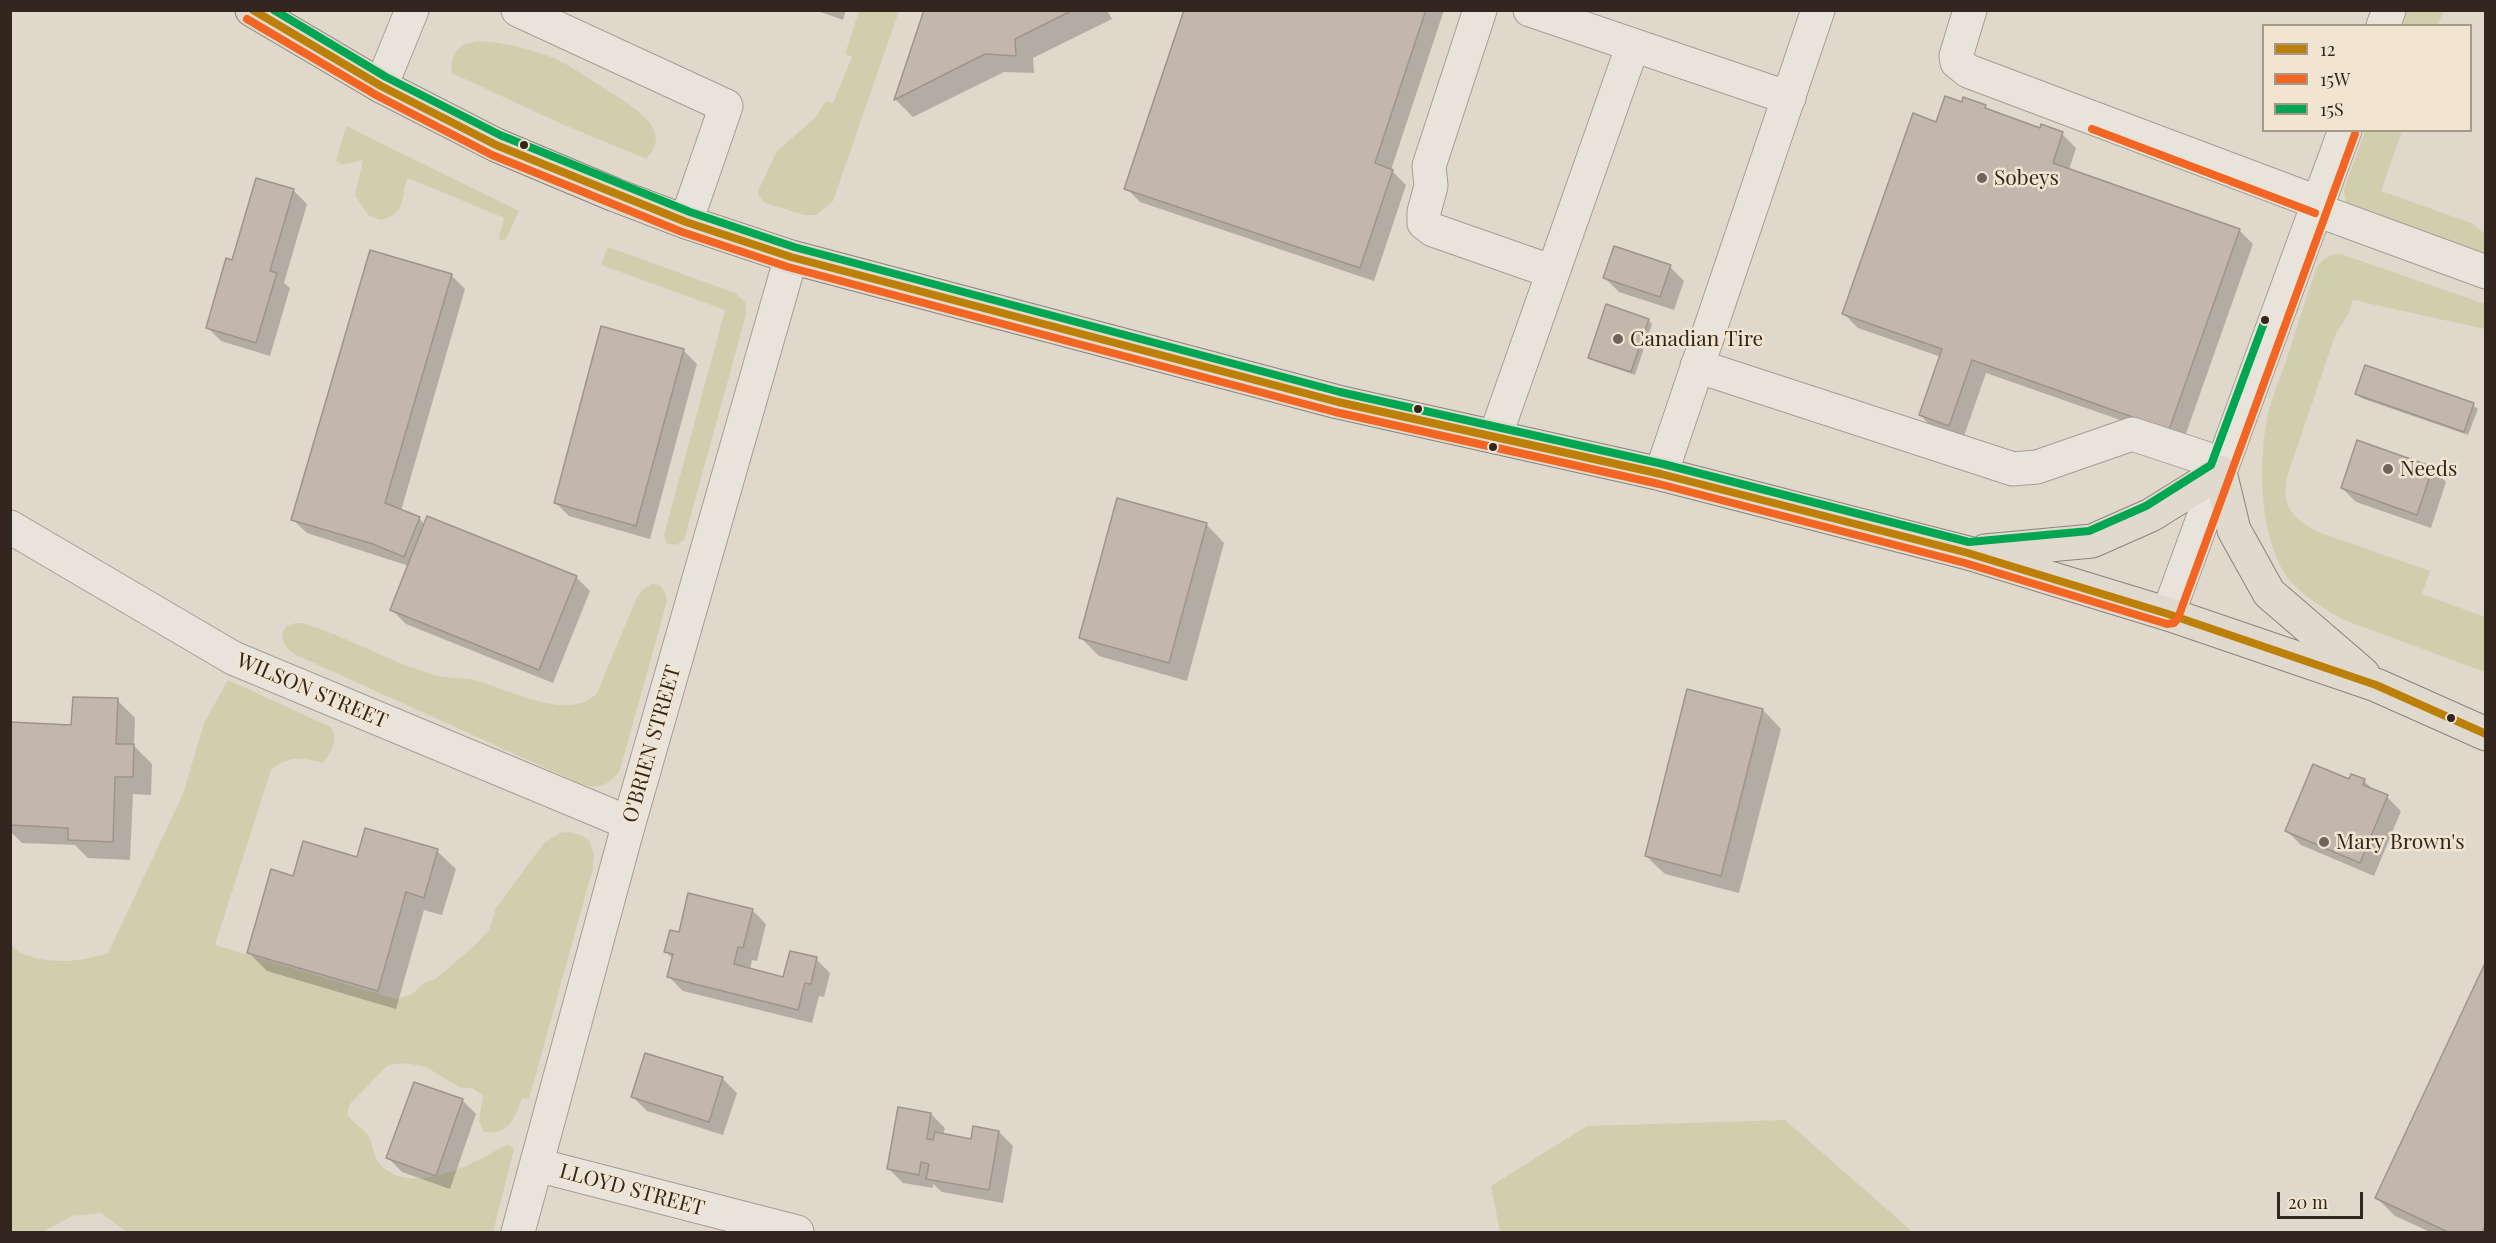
<!DOCTYPE html>
<html>
<head>
<meta charset="utf-8">
<style>
  body { margin:0 }
  #map { position:relative; width:2496px; height:1243px; overflow:hidden; background:#e0d8cb; font-family:"Playfair Display",serif }
  canvas { display:block }
  .frame { position:absolute; inset:0; border:12px solid #32261e; pointer-events:none }
  .legend { position:absolute; left:2262px; top:24px; width:210px; height:108px; box-sizing:border-box; background:#f1e5d1; border:2px solid #a59989; margin:0; padding:8px 10px; list-style:none; font-size:18px; color:#32261e }
  .legend li { display:flex; align-items:center; gap:12px; height:30px }
  .legend b { width:30px; border:2px solid #a59989 }
  .scale { position:absolute; left:2277px; top:1192px; width:86px; height:27px; box-sizing:border-box; border:3px solid #32261e; border-top:0; padding-left:8px; font-size:18px; line-height:21px; white-space:nowrap; color:#32261e; -webkit-text-stroke:4px #f1e5d1; paint-order:stroke }
</style>
</head>
<body>
<div id="map">
<canvas width="2496" height="1243"></canvas>
<div class="frame"></div>
<ul class="legend">
<li><b style="height:8px;background:#bc8009"></b>12</li>
<li><b style="height:8px;background:#f26522"></b>15W</li>
<li><b style="height:8px;background:#00a651"></b>15S</li>
</ul>
<div class="scale">20 m</div>
</div>
<script>
const ctx = document.querySelector('canvas').getContext('2d');
ctx.lineJoin = 'round';
function fillPath(path, color) {
  ctx.fillStyle = color;
  ctx.fill(path, 'evenodd');
}
function strokePath(path, color, width, dash) {
  ctx.strokeStyle = color;
  ctx.lineWidth = width;
  ctx.lineCap = dash ? 'butt' : 'round';
  ctx.setLineDash(dash || []);
  ctx.stroke(path);
}
function write(font, color, halo, rows, align = 'center') {
  ctx.font = font + ' "Playfair Display",serif';
  ctx.lineWidth = 5;
  ctx.setLineDash([]);
  ctx.textBaseline = 'middle';
  ctx.strokeStyle = halo;
  ctx.fillStyle = color;
  for (const [text, x, y, turn = 0] of rows) {
    ctx.save();
    ctx.translate(x, y);
    ctx.rotate((+turn || 0) * Math.PI / 180);
    ctx.textAlign = isNaN(turn) ? turn : align;
    if (halo) ctx.strokeText(text, 0, 0);
    ctx.fillText(text, 0, 0);
    ctx.restore();
  }
}
const green = new Path2D(`
  M859,11H899L833,201L816,215H804L765,203L759,196L758,191L777,151L815,118L826,101L833,103L852,57L845,54Z
  M2406,11H2444L2438,25L2401,26Z
  M480,41C504,43 528,48 551,57C569,64 586,77 602,87C625,102 678,128 646,159L555,121L452,73C450,52 459,43 480,41Z
  M346,126L519,211L506,239L501,241L499,238L504,218L408,178C399,197 409,212 381,220L368,215L355,195L363,160L342,165L336,161Z
  M2365,131H2402L2381,191L2474,224L2485,235V262L2347,207L2344,189Z
  M608,247L735,293L745,302L746,315L684,540L676,545L666,543L664,535L725,310L601,265Z
  M2334,254H2341L2485,304V329L2353,300L2349,313L2336,333L2288,474C2280,504 2291,518 2318,532L2430,571L2422,594L2485,617V672L2344,620C2327,610 2309,600 2295,586C2259,550 2258,466 2267,419C2271,399 2280,378 2287,358C2297,328 2306,297 2317,267L2324,259Z
  M651,584C662,583 666,591 667,601L620,770C610,785 599,790 581,784L296,655C277,644 277,621 302,623C347,636 389,662 434,675C448,679 462,677 475,680C508,689 569,723 597,693L637,597L643,589Z
  M228,680L331,727C339,739 331,753 323,763C301,757 289,756 271,770L215,945L396,999L412,994L424,983L437,978L476,944L489,930L496,908L544,843L560,833L572,832L584,837L589,840L594,854L593,868L529,1099L522,1098C514,1119 510,1135 484,1132L479,1121L483,1096L472,1088H461L426,1067L406,1063L388,1065L350,1104L347,1114C353,1123 364,1129 369,1137C373,1145 374,1157 379,1163C408,1198 472,1165 502,1147L508,1145L514,1149L493,1232H127L101,1213L72,1216L43,1232H11L10,945C35,967 79,963 108,953L183,794L204,723Z
  M1785,1120L1913,1232H1500L1491,1186L1587,1126Z`);
const shadow = new Path2D(`
  M815,10H846L843,20Z
  M926,10H1107L1112,19L1033,58L1034,73L1004,72L913,117L895,99Z
  M1185,10H1444L1391,170L1406,185L1374,281L1140,202L1126,188Z
  M1963,104L1985,106L1991,112L2041,130L2062,134L2076,148L2069,170L2239,230L2253,244L2183,442L1986,373L1963,439L1934,429L1920,415L1941,357L1858,328L1844,314L1937,124Z
  M293,190L307,204L284,283L290,288L270,356L221,341L207,327L233,262Z
  M1670,267L1684,281L1674,310L1619,292L1605,278Z
  M451,275L465,289L401,511L419,518L425,525L576,577L590,591L553,683L406,624L392,610L409,566L307,533L293,520Z
  M1648,320L1652,324L1635,375L1594,361L1590,357Z
  M683,350L697,364L650,539L569,516L555,502Z
  M2357,394L2473,405L2478,409L2468,435L2361,398Z
  M2433,468L2446,482L2431,528L2356,502L2342,488Z
  M1206,524L1224,543L1187,681L1099,656L1081,638Z
  M117,700L135,718L134,746L152,764L151,795L133,794L130,860L88,858L75,845L22,843L10,831V724L73,726Z
  M1763,710L1781,729L1739,893L1665,874L1646,856Z
  M2352,776L2364,781L2376,792L2387,797L2401,811L2374,876L2301,845L2287,831L2350,781Z
  M437,851L456,869L442,915L424,910L396,1009L267,971L249,953L294,878L358,859Z
  M752,910L766,924L757,961L752,960L750,970L784,979L816,959L830,973L824,997L819,996L812,1023L683,991L669,977L673,959L666,952L680,934Z
  M2486,964V1232H2430L2395,1216L2376,1197Z
  M646,1054L723,1079L737,1093L723,1135L647,1111L633,1097Z
  M462,1100L476,1114L450,1189L402,1172L388,1158Z
  M931,1114L945,1128L943,1135L972,1140L999,1132L1013,1146L1003,1203L942,1192L933,1184V1188L903,1183L889,1169Z`);
const building = new Path2D(`
  M924,10H1073L1015,39L1016,56L985,54L894,100Z
  M1184,10H1426L1375,163L1393,170L1360,268L1124,189Z
  M1945,96L1962,102L1963,97L1986,105L1985,108L2040,128L2041,124L2063,132L2053,163L2240,229L2169,430L1972,360L1949,426L1919,415L1942,349L1842,314L1913,113L1936,122Z
  M256,178L294,189L270,271L277,273L256,343L206,328L226,258L232,260Z
  M1614,246L1671,265L1660,297L1603,278Z
  M370,250L452,274L385,503L420,517L404,557L373,544L291,520Z
  M1606,304L1649,319L1631,372L1588,358Z
  M601,326L684,349L636,526L554,503Z
  M2365,365L2474,403L2464,432L2355,394Z
  M2357,440L2433,467L2417,515L2341,488Z
  M1117,498L1207,523L1169,663L1079,638Z
  M427,516L577,576L539,670L390,610Z
  M1687,689L1763,709L1721,876L1645,856Z
  M73,697L118,698L116,744H134L133,777H115L113,842L68,840V828L10,825V722L71,725Z
  M2313,764L2349,779L2351,774L2365,779L2363,785L2388,795L2360,863L2285,831Z
  M365,828L438,849L424,898L406,892L378,991L247,953L271,869L293,876L303,841L357,857Z
  M688,893L753,909L743,948L738,947L734,964L783,977L790,951L817,957L811,984L805,983L798,1010L667,977L673,954L664,952L670,930L679,932Z
  M2486,961V1224L2482,1232H2448L2375,1198Z
  M645,1053L723,1077L709,1122L631,1097Z
  M414,1082L463,1099L436,1176L386,1158Z
  M898,1107L931,1113L927,1139L933,1140L935,1132L971,1139L973,1126L999,1131L989,1190L926,1179L929,1164L921,1162L919,1175L887,1169Z`);
const minor = new Path2D(`
  M518,10L726,106L686,222
  M1480,10L1429,166L1431,186L1424,212V223L1433,230L1553,272
  M1530,10L1789,98
  M1970,10L1956,56L1957,62L1968,71L2319,203
  M2383,26L2389,10
  M381,86L412,10
  M2317,210L2486,272
  M1697,366L2013,469L2037,467L2132,434L2223,464
  M1495,437L1633,45
  M1661,474L1818,10
  M10,527L233,658L629,823
  M2168,614L2345,130
  M537,1165L797,1232
  M518,1232L627,830L791,257`);
const major = new Path2D(`
  M252,10L381,86L496,145L615,195L686,222L791,257L1338,402L1661,474L1968,553L2168,614L2376,685L2486,734
  M1985,551L2092,541L2151,515L2220,472L2234,530L2269,593L2363,674`);
const bus1 = new Path2D(`
  M253,10L381,86L496,145L686,222L791,257L1338,402L1661,474L1968,553L2168,614L2376,685L2486,734`);
const bus2 = new Path2D(`
  M247,19L376,95L492,155L682,232L788,267L1335,412L1659,484L1965,563L2167,624L2174,623L2178,618L2355,134
  M2092,129L2315,213`);
const bus3 = new Path2D(`
  M274,10L386,77L500,135L690,212L794,247L1340,392L1663,464L1969,542L2089,531L2146,506L2211,465L2265,320`);
const markers = [
  [524,145,5,"#32261e"],
  [1982,178,6,"#6f645b"],
  [2265,320,5,"#32261e"],
  [1618,339,6,"#6f645b"],
  [1418,409,5,"#32261e"],
  [1493,447,5,"#32261e"],
  [2388,469,6,"#6f645b"],
  [2451,718,5,"#32261e"],
  [2324,842,6,"#6f645b"]
];
const poiNames = [
  ["Sobeys",1994,178],
  ["Canadian Tire",1630,339],
  ["Needs",2400,469],
  ["Mary Brown's",2336,842]
];
const streetNames = [
  ["WILSON STREET",312,691,23],
  ["O'BRIEN STREET",652,744,-74],
  ["LLOYD STREET",632,1190,15]
];
fillPath(green, '#d1ceae');
fillPath(shadow, '#0003');
fillPath(building, '#c3b6ac');
strokePath(building, '#9f948b', 1.5);
strokePath(minor, '#a59d94', 35);
strokePath(major, '#8b837b', 35);
strokePath(minor, '#e8e4dc', 33);
strokePath(major, '#e0d9ce', 33);
strokePath(bus1, '#bc8009', 8);
strokePath(bus2, '#f26522', 8);
strokePath(bus3, '#00a651', 8);
for (const [x, y, r, color] of markers) {
  const dot = new Path2D();
  dot.arc(x, y, r, 0, 2 * Math.PI);
  ctx.fillStyle = color;
  ctx.fill(dot);
  strokePath(dot, '#f1e5d1', 2);
}
write('21px', '#32261e', '#f1e5d1', poiNames, 'left');
write('21px', '#32261e', '#f1e5d1', streetNames);
</script>
</body>
</html>
